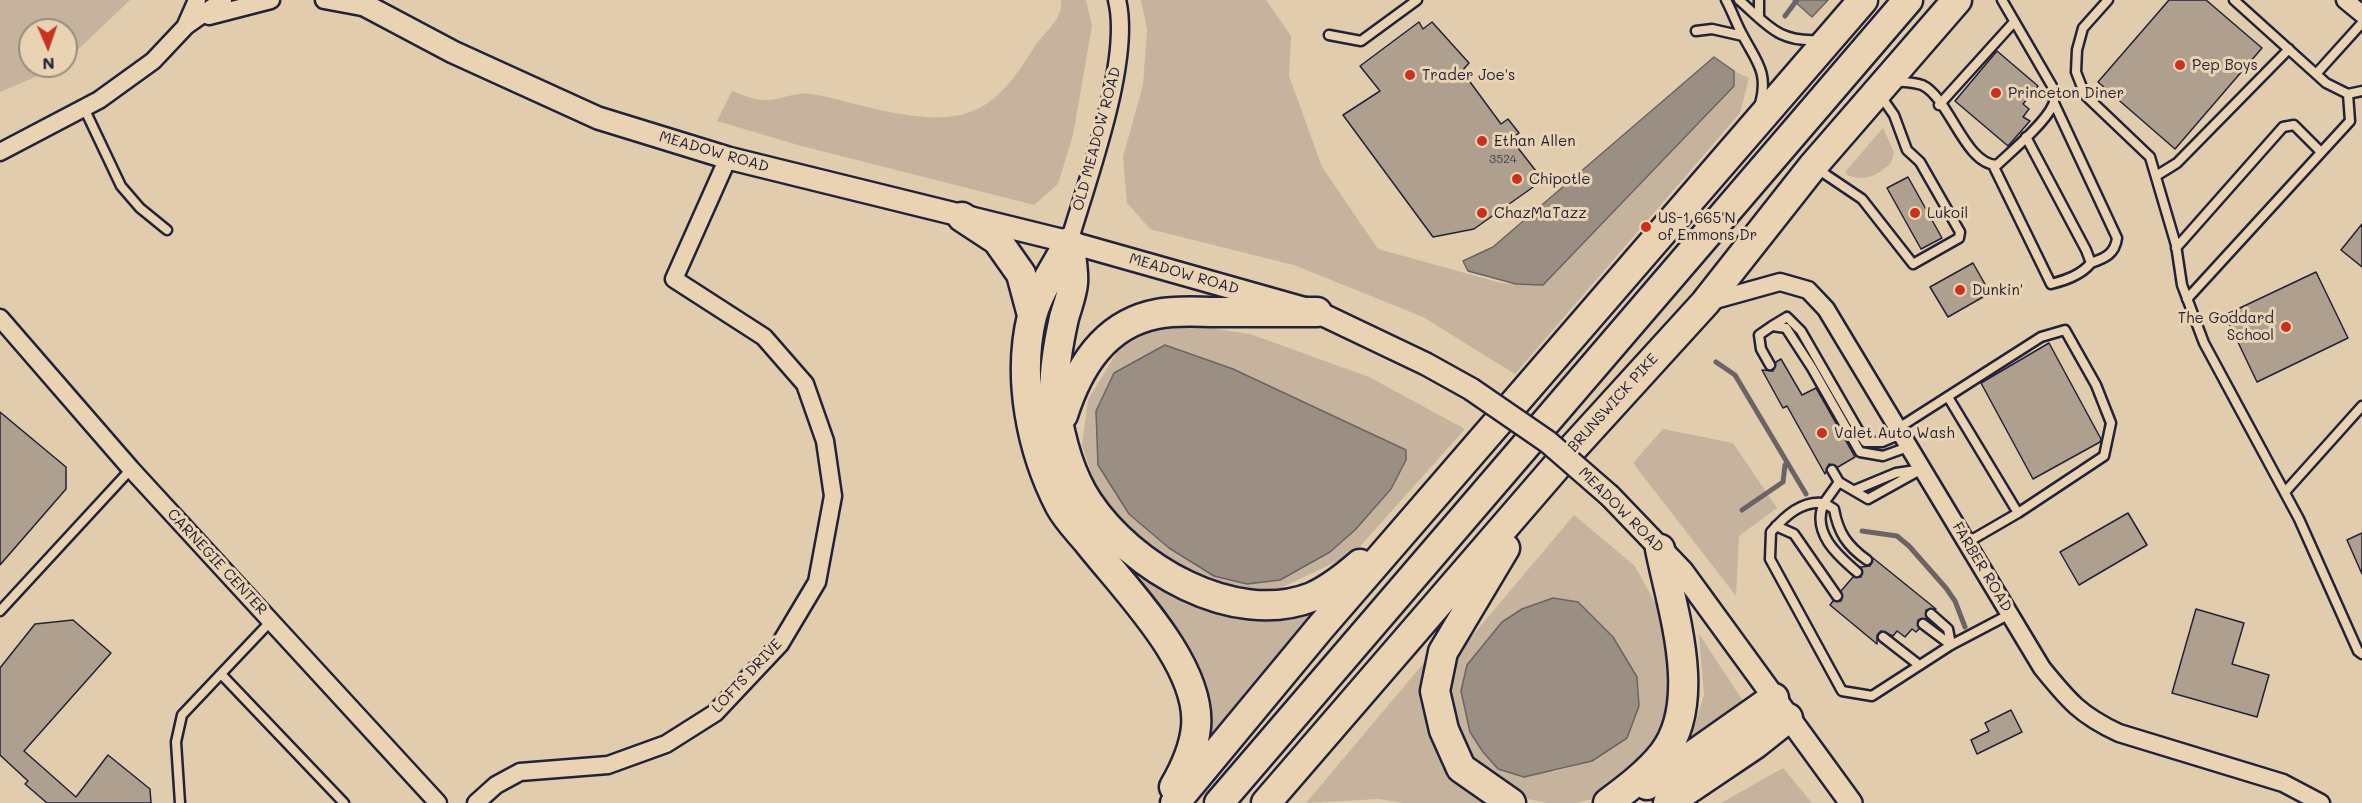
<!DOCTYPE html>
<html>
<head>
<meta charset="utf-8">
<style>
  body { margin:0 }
  #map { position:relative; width:2362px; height:803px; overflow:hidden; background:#e1ccad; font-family:Mali,sans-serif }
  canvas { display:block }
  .north { position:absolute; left:18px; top:18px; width:60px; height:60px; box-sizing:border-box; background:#e9d3b2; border:2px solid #998c82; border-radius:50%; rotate:178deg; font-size:16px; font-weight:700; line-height:24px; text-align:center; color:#22223b }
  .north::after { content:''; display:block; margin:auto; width:21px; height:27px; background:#c8321e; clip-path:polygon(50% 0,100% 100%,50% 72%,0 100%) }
</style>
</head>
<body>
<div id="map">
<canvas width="2362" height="803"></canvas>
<div class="north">N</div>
</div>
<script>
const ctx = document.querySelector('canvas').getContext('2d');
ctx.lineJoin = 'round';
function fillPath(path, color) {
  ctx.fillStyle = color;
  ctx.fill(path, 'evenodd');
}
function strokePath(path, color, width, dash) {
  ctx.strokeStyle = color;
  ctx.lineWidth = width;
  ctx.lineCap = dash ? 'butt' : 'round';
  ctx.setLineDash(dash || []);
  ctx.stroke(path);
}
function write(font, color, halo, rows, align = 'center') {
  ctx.font = font + ' Mali,sans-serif';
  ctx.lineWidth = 6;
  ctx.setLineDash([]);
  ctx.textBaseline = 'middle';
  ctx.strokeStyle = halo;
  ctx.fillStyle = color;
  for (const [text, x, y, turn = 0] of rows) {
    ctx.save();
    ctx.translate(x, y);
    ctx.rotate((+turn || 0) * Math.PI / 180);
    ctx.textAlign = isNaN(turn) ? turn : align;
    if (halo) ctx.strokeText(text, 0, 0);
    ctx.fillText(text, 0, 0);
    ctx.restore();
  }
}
const green = new Path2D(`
  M0,0H130L66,61V30H30V66H61L0,92Z
  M1061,0H1086L1092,26L1073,135L1058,184L1034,205L798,145L717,121L732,91C742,94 753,100 763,100C779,101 796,91 812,94C861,103 936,133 981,107C1005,94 1021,68 1035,46C1045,31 1063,20 1061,0Z
  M1141,0H1266L1291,36L1289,76L1322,167L1378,249L1501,283L1542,285L1734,86V71L1749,78L1740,113L1515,374L1423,317L1294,265L1150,229L1127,203L1123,157L1143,85L1147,29Z
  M1883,128L1894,152L1891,163C1877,176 1865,182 1847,175L1846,171Z
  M1171,322L1250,334L1369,377L1465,429L1354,553L1281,588L1226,593L1141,543L1096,488L1082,445L1088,400L1120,347ZM1233,369L1406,450L1247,584Z
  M1663,429L1733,443L1777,508L1739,536L1736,596L1633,463Z
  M1574,515L1635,566L1663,617L1673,704L1657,751L1610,795L1576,803H1546L1510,795L1469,766L1446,712L1456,655ZM1627,738L1592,761L1550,773Z
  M1131,574L1192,603L1243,619L1313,612L1207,745Z
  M1699,634L1745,704L1688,747L1704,695Z
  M1433,652L1431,729L1452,778L1482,803H1402L1379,799L1306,803Z
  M1783,768L1812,803H1721Z`);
const water = new Path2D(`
  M1793,0H1828L1812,17Z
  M1714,57L1734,71V86L1543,285L1516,284L1468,271L1463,261L1493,247Z
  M1165,345L1233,369L1406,450V460L1391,489L1355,530L1330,552L1280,580L1247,584L1214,576L1169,548L1129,514L1098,465L1096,411L1114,373Z
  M1553,598L1578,602L1613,637L1637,677L1639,706L1627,738L1592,761L1524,777L1498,769L1483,752L1470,732L1461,691L1467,665L1502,622L1522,609Z`);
const stream = new Path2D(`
  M1785,16L1797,0
  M1716,362L1735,375L1806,494
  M1742,510L1783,482L1785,465
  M1862,531L1897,536L1909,546L1946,588L1955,601L1965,627`);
const building = new Path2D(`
  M2169,0H2206L2262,48L2175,149L2098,82Z
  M1419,22L1423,29L1432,22L1469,63L1462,71L1501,124L1508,119L1519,133L1511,139L1543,180L1474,229L1433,237L1343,115L1380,91L1360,66Z
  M1997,51L2038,86L2023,104L2029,109L2023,117L2030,121L2008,146L1955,101Z
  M1908,177L1942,238L1921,249L1887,188Z
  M2362,224V267L2341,250Z
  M1973,263L1990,293L1948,317L1930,287Z
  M2316,272L2348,338L2257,382L2225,315Z
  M2049,343L2101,439L2100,442L2033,479L1981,383Z
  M1781,359L1802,395L1816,388L1855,457L1838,467L1829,464L1825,474L1787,406L1783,408L1762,370L1773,371L1776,362Z
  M0,412L66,467V489L0,565Z
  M2128,513L2147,545L2079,585L2060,552Z
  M2362,533V574L2347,540Z
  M1873,558L1936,609L1926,610L1927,619L1918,620L1919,629L1916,632L1912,629L1905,637L1897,631L1893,636L1881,631L1877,636V644L1830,605L1833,601H1841V591L1853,577H1861V567L1870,566Z
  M2196,609L2244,623L2232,664L2269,675L2257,717L2172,693Z
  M73,620L111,653L24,751L76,797L108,755L150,789L151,803H47L25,784L28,781L0,755V668L35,624Z
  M2011,710L2022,732L1977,754L1971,740L1989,731L1985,723Z`);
const service = new Path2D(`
  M1726,0C1732,11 1736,23 1742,34C1756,61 1769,72 1760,104
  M1739,0C1768,25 1778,43 1820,40
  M2108,0L2083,28L2077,50L2076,72L2085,95L2150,157L2176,245L2182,285L2204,343L2299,519L2358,651L2362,654
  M2234,0L2326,83L2348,94L2362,91
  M1759,18V0
  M1696,31L1712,29L1743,36
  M1329,35L1361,41L1417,0
  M2316,74L2362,23
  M1894,81C1902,82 1914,82 1922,85C1949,97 1965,165 1997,165C2012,151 2045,123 2053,105C2056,99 2053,92 2052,86L2002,0
  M2054,103L2117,238C2115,254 2105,258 2091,263
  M1939,105L2014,22
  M84,108L121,186L140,208L167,230
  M1993,165L2051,284C2066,280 2081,275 2091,263L2086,250L2026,137
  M1816,168L1862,199L1913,264L1959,238L1960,232L1920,162L1907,150L1894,115L1880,95
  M2156,176L2177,163L2289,49
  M2176,248L2283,127L2294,125L2321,152
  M2187,299L2350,121L2348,94
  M1772,326L1787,317L1801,331L1865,442H1882L1901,434
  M1770,365L1761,349L1759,335L1772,326L1786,328L1812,368L1860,452L1883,456L1908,447
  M1948,397L2018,513
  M1897,429L2041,337L2065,330L2096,385L2111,423L2104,456L2018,513L1968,542
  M1832,470L1839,482L1868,499L1922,469
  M1839,482L1824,503L1834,509C1838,532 1847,546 1867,560
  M1855,490L1896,473L1916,470
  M2285,492L2362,406
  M1776,526L1794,534L1837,596
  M1857,572C1837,555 1811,532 1824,503C1802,500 1785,516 1771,532L1770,559L1842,691L1872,696L1951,645L2010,614
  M0,611L131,469
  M1931,614L1948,629L1951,645
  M1923,624L1951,645
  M1883,637L1919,665
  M221,674L344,803
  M180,803L176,742L182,715L271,621`);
const minor = new Path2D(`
  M324,0L367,8
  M2345,0L2362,14
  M209,16L271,0
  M186,25L197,0
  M0,152L99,100L153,61L186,26L223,0
  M1069,242C1087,181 1132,60 1117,0
  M1708,302L1780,282L1808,290L1826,309L2042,668C2068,700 2080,715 2119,733L2283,783L2321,803
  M0,318L131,469L438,803
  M476,803L496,785L520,772L608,765L666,744L715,713L780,644L817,582L833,496L825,441L805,384L764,337L674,279L728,158`);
const tertiary = new Path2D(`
  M355,0L453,52L598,118L728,158L1069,242L1317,312L1426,364L1471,389
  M1610,496L1682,571L1851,803`);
const trunk = new Path2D(`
  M962,217L997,240L1021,274L1032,315
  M1069,242C1071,256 1074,270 1073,283C1072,295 1067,307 1064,318C1058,345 1052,377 1055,404C1060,437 1070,475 1088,502C1131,567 1233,628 1312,597C1330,589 1345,577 1360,564
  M1069,242C1057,265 1039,290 1032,316C1017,378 1031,450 1060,506C1067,519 1079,531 1088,542C1125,589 1202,665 1196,727C1194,749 1185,768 1174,787
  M1063,415C1078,368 1104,324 1157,314C1176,310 1197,312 1217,312C1250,312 1284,312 1317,312
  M1505,548L1443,652L1435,691L1444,730L1461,768L1511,803
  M1647,785L1659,779L1774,698
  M1175,803L1320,628L1863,0
  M1219,803L1908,0
  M1266,803L1562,460L1705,303L1813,166L1957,0
  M1608,803C1628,788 1648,773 1663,754C1704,701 1672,609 1660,549
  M1668,803L1754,745L1788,718`);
const tertiaryBridge = new Path2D(`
  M1471,389L1548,442L1610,496`);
const markers = [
  [2180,65,6,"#c8321e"],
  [1410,75,6,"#c8321e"],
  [1996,93,6,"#c8321e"],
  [1482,141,6,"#c8321e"],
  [1517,179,6,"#c8321e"],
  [1482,213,6,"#c8321e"],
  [1915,213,6,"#c8321e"],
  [1646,227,6,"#c8321e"],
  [1960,290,6,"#c8321e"],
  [2286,327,6,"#c8321e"],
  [1822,433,6,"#c8321e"]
];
const numberNames = [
  ["3524",1503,159]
];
const poiNames = [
  ["Pep Boys",2192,65],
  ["Trader Joe's",1422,75],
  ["Princeton Diner",2008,93],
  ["Ethan Allen",1494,141],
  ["Chipotle",1529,179],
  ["ChazMaTazz",1494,213],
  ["Lukoil",1927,213],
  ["US-1 665'N",1658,218],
  ["of Emmons Dr",1658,235],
  ["Dunkin'",1972,290],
  ["The Goddard",2274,318,"right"],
  ["School",2274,335,"right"],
  ["Valet Auto Wash",1834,433]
];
const streetNames = [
  ["OLD MEADOW ROAD",1097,139,-75],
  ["MEADOW ROAD",714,152,16],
  ["MEADOW ROAD",1184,274,16],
  ["BRUNSWICK PIKE",1613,403,-48],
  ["MEADOW ROAD",1621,510,45],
  ["CARNEGIE CENTER",217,562,47],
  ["FARBER ROAD",1982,567,59],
  ["LOFTS DRIVE",747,676,-47]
];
fillPath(green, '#c5b39d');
fillPath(water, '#9b8e83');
strokePath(water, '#6b6366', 1.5);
strokePath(stream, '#6b6366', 5);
fillPath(building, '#ae9f8f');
strokePath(building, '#22223b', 1.5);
strokePath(service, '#22223b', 13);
strokePath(minor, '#22223b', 21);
strokePath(tertiary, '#22223b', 26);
strokePath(trunk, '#22223b', 33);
strokePath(service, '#e9d3b2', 8);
strokePath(minor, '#e9d3b2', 16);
strokePath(tertiary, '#e9d3b2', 21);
strokePath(trunk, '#e9d3b2', 28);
strokePath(tertiaryBridge, '#22223b', 26, []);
strokePath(tertiaryBridge, '#e9d3b2', 21);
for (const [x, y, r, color] of markers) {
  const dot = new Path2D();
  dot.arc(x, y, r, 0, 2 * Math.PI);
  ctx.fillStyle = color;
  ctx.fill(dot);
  strokePath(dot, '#e9d3b2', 2);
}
write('12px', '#454150', null, numberNames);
write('15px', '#22223b', '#e9d3b2', poiNames, 'left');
write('15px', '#22223b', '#e9d3b2', streetNames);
</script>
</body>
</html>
